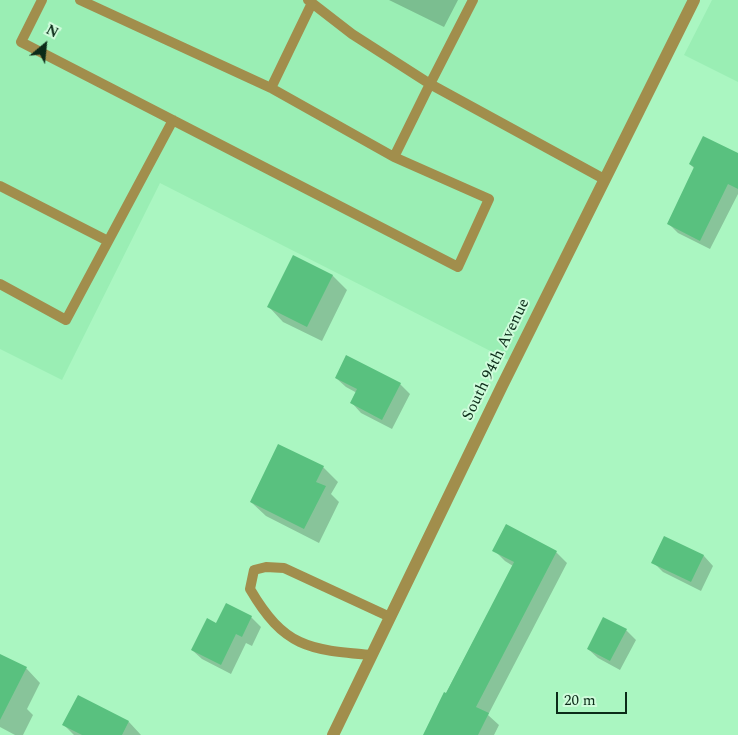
<!DOCTYPE html>
<html>
<head>
<meta charset="utf-8">
<style>
  body { margin:0 }
  #map { position:relative; width:738px; height:735px; overflow:hidden; background:#aaf6c1; font-family:Spectral,serif }
  canvas { display:block }
  .north { position:absolute; left:20px; top:20px; width:50px; height:50px; -webkit-text-stroke:4px #cffcdb; paint-order:stroke; rotate:28deg; font-size:14px; font-weight:700; line-height:20px; text-align:center; color:#0b2b18 }
  .north::after { content:''; display:block; margin:auto; width:18px; height:22px; background:#0b2b18; clip-path:polygon(50% 0,100% 100%,50% 72%,0 100%) }
  .scale { position:absolute; left:556px; top:692px; width:71px; height:22px; box-sizing:border-box; border:2px solid #0b2b18; border-top:0; padding-left:6px; font-size:15px; line-height:18px; white-space:nowrap; color:#0b2b18; -webkit-text-stroke:4px #cffcdb; paint-order:stroke }
</style>
</head>
<body>
<div id="map">
<canvas width="738" height="735"></canvas>
<div class="north">N</div>
<div class="scale">20 m</div>
</div>
<script>
const ctx = document.querySelector('canvas').getContext('2d');
ctx.lineJoin = 'round';
function fillPath(path, color) {
  ctx.fillStyle = color;
  ctx.fill(path, 'evenodd');
}
function strokePath(path, color, width, dash) {
  ctx.strokeStyle = color;
  ctx.lineWidth = width;
  ctx.lineCap = dash ? 'butt' : 'round';
  ctx.setLineDash(dash || []);
  ctx.stroke(path);
}
function write(font, color, halo, rows, align = 'center') {
  ctx.font = font + ' Spectral,serif';
  ctx.lineWidth = 4;
  ctx.setLineDash([]);
  ctx.textBaseline = 'middle';
  ctx.strokeStyle = halo;
  ctx.fillStyle = color;
  for (const [text, x, y, turn = 0] of rows) {
    ctx.save();
    ctx.translate(x, y);
    ctx.rotate((+turn || 0) * Math.PI / 180);
    ctx.textAlign = isNaN(turn) ? turn : align;
    if (halo) ctx.strokeText(text, 0, 0);
    ctx.fillText(text, 0, 0);
    ctx.restore();
  }
}
const built = new Path2D(`
  M0,0H699L516,364L160,183L62,380L0,349Z
  M712,0H738V82L684,55Z`);
const shadow = new Path2D(`
  M389,0H458L444,27Z
  M738,154V194L710,249L678,233L668,223L695,169L690,164Z
  M294,257L333,276L347,290L322,341L283,322L269,307Z
  M336,378L400,384L410,394L392,429L361,413L352,403L357,393L346,387Z
  M323,467L338,482L331,494L339,502L319,543L266,516L251,502Z
  M665,538L704,556L713,566L701,591L663,572L653,562Z
  M494,550L556,552L567,563L488,715L499,725L494,735H424L513,566L505,561Z
  M227,605L251,617L261,627L252,646L246,643L231,674L202,659L192,650L216,624Z
  M626,630L636,640L620,670L598,658L588,649Z
  M0,655L26,668L40,683L27,709L33,715L23,735H15L0,727Z
  M78,697L129,722L141,735H74L64,725Z`);
const building = new Path2D(`
  M703,136L738,153V189L728,184L700,241L667,224L694,167L689,164Z
  M293,255L333,275L307,327L267,307Z
  M346,355L401,383L382,420L350,403L357,389L335,378Z
  M278,444L324,466L316,482L326,486L304,529L250,502Z
  M506,524L557,551L476,707L489,713L478,735H423L444,692L446,693L514,562L492,551Z
  M664,536L704,555L691,582L651,563Z
  M226,603L252,616L242,637L236,634L221,665L191,650L207,618L216,623Z
  M603,617L627,629L610,661L587,649Z
  M0,654L27,667L0,720Z
  M78,695L129,721L122,735H82L62,725Z`);
const lane = new Path2D(`
  M42,0L21,42L458,267L489,199L394,157L430,84L352,34L312,3
  M80,0L271,88L312,3L308,0
  M473,0L430,84L604,179
  M271,88L394,157
  M0,186L108,241
  M0,284L66,320L173,120
  M372,655C308,650 284,647 250,589L254,570L266,567L284,568L390,617`);
const street = new Path2D(`
  M333,735L502,386L694,0`);
const streetNames = [
  ["South 94th Avenue",497,360,-64]
];
fillPath(built, '#9aeeb4');
fillPath(shadow, '#0003');
fillPath(building, '#59c17f');
strokePath(lane, '#a18e4c', 10);
strokePath(street, '#a18e4c', 12);
write('16px', '#0b2b18', '#cffcdb', streetNames);
</script>
</body>
</html>
